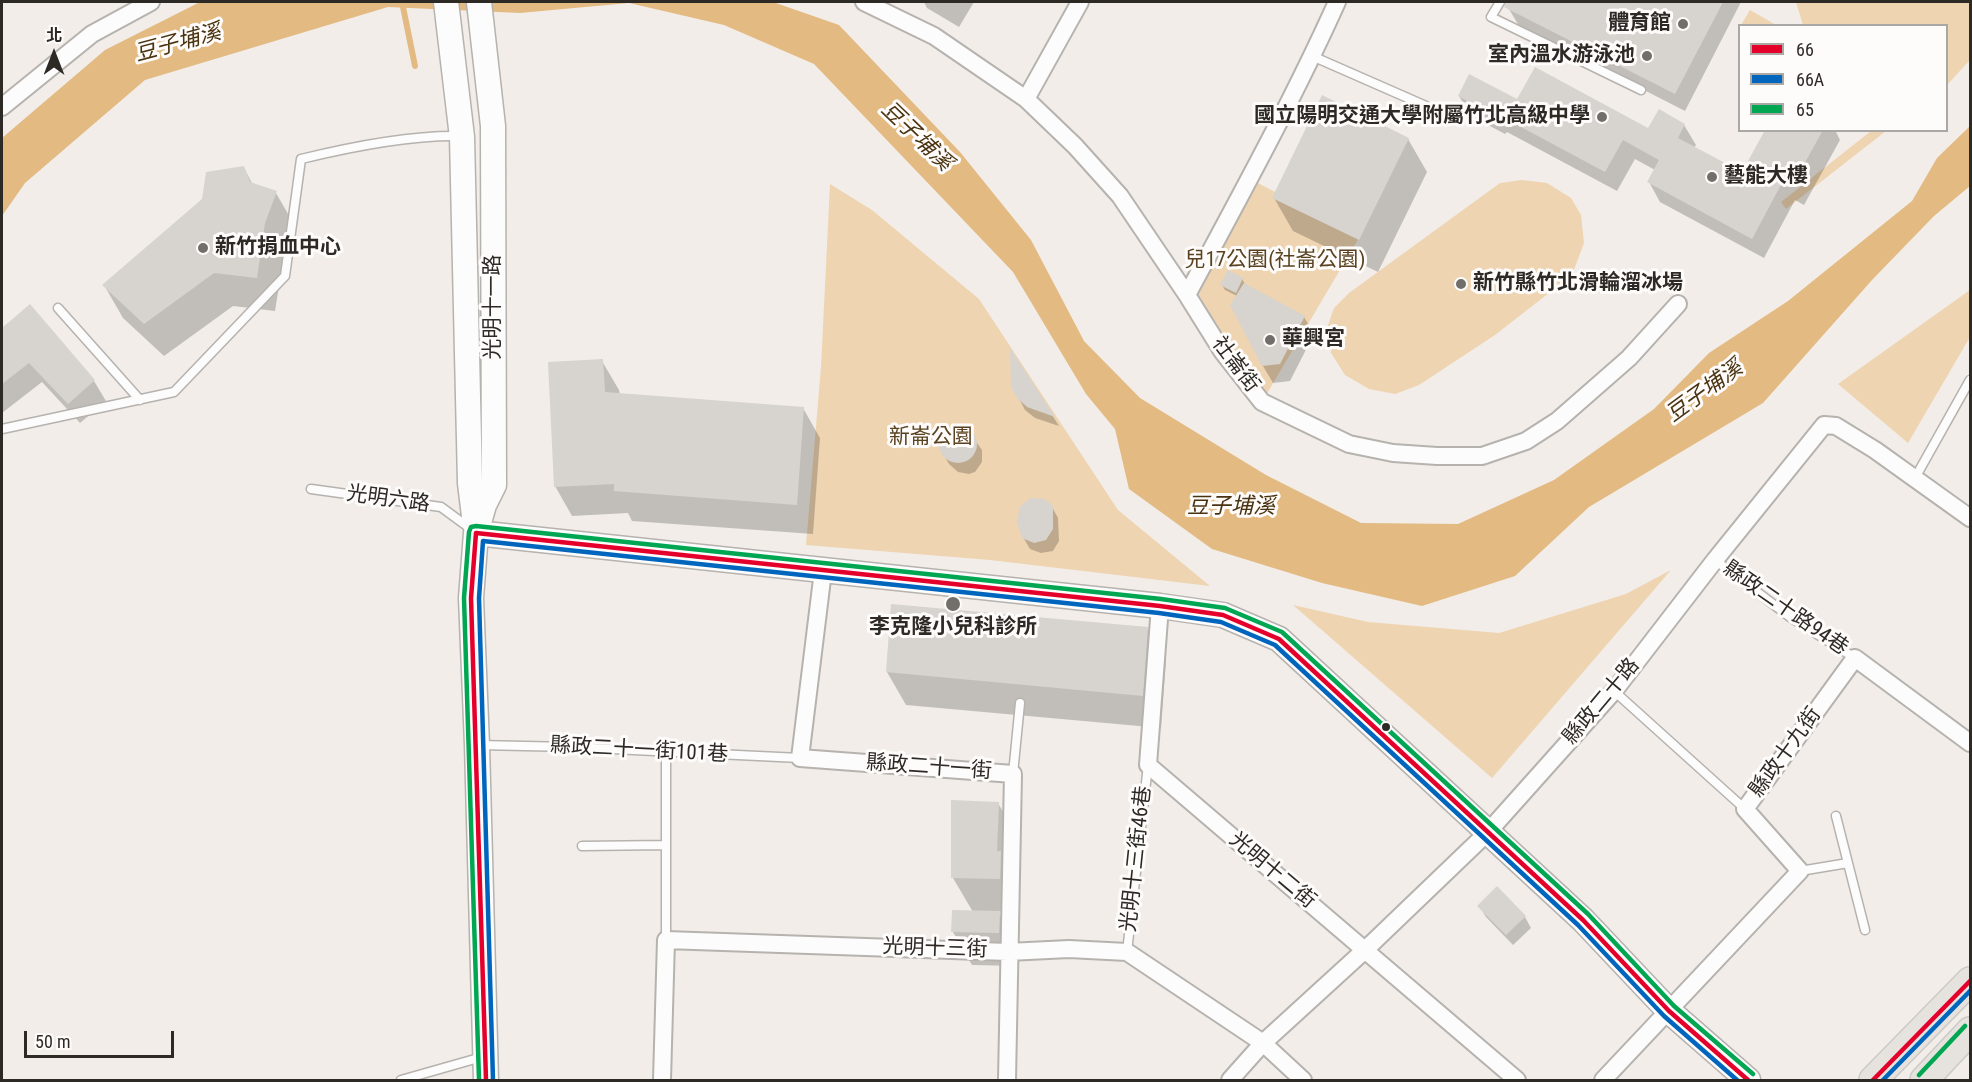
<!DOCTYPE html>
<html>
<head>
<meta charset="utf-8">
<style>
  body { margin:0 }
  #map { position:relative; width:1972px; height:1082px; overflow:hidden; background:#f2ede8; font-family:"Roboto Condensed","Noto Sans TC",sans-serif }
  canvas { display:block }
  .frame { position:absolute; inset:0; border:3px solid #2d2a26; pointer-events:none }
  .legend { position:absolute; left:1738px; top:24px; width:210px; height:108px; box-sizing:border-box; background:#fefcfa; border:2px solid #aaa8a5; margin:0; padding:8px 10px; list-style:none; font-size:18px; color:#2d2a26 }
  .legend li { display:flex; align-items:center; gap:12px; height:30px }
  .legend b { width:30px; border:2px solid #aaa8a5 }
  .north { position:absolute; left:24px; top:24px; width:60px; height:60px; -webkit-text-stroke:4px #fefcfa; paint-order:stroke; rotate:0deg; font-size:16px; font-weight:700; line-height:24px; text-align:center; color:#2d2a26 }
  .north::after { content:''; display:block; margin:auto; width:21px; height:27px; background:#2d2a26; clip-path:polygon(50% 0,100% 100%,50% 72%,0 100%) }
  .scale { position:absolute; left:24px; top:1031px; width:150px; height:27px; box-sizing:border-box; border:3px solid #2d2a26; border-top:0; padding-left:8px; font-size:18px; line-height:21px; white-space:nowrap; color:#2d2a26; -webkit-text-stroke:4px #fefcfa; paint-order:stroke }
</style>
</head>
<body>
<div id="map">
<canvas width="1972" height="1082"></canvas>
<div class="frame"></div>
<ul class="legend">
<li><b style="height:8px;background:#e4002b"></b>66</li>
<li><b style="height:8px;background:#0065bd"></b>66A</li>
<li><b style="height:8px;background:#00a651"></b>65</li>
</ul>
<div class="north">北</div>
<div class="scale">50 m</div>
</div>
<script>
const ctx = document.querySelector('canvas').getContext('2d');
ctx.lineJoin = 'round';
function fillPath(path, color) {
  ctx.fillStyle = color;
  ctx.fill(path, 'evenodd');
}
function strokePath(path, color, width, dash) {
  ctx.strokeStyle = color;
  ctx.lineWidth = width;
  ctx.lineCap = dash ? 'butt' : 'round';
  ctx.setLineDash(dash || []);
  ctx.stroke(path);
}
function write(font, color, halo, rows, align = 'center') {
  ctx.font = font + ' "Roboto Condensed","Noto Sans TC",sans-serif';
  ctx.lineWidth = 6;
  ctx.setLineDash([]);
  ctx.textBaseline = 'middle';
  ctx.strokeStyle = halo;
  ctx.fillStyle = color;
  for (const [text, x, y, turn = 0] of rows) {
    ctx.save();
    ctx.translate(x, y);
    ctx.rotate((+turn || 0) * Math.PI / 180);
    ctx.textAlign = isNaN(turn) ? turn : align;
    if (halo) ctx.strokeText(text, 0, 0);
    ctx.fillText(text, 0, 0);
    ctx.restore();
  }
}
const green = new Path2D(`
  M1796,2H1970V60L1947,85L1946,26L1803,25Z
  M1750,10L1776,25H1741Z
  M1871,131H1886L1786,209L1781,202Z
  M1250,179L1360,236L1262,402L1187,295Z
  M1522,180L1547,183L1571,198L1581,215L1584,243L1572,275L1495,335L1419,385L1395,394L1369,389L1345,375L1331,353L1327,328L1334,308L1349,293L1500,183Z
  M830,184L872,210L979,299L1118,510L1210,586L990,560L806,545L821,367Z
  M1970,290V337L1908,443L1838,384Z
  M1671,570L1492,778L1293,605L1368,622L1499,633L1626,594Z`);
const water = new Path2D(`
  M200,2H773L839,25L960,152L1031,240L1084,341L1140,398L1266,475L1361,523L1458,524L1554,480L1654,409L1709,353L1788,301L1912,201L1937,158L1970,126V186L1934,216L1872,280L1763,403L1589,507L1515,576L1422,606L1322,583L1212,549L1129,489L1115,429L1086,394L1013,272L814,64L724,25L629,3L520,13L388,7L145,80L25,183L2,216V138L105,50Z`);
const shadow = new Path2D(`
  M924,2H974L959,27L927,8Z
  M1513,2H1741L1685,111L1519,26L1509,9Z
  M1459,96L1518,101L1649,130L1684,125L1696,145L1694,148L1742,174L1767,130H1835L1840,140L1804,205L1795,200L1764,258L1660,202L1649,182L1655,170L1635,159L1617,191L1507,132L1505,134L1471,116Z
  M1408,139L1427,172L1378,272L1293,231L1274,198Z
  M244,168L253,185L276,193L295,226L284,256L275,311L233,306L164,356L123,318L104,285Z
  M1242,279L1245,284L1304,317L1314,334L1290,381L1273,383L1263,366L1237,296L1225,290L1222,285Z
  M30,306L94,381L106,401L80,423L42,382L2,413V328Z
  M1012,353L1054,418L1059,426L1035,418L1025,410L1013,387Z
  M602,361L619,390L620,395L803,408L820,438L813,534L632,521L628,513L572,516L555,486Z
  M962,427L967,429L982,450V462L975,472L969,474L958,472L949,464L942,452L941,441L946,431L951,429Z
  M1052,507L1058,518L1059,541L1053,551L1041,553L1030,549L1023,537Z
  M1147,628L1166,661L1161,728L906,705L887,672Z
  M998,803L1017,836L1015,878L1019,885V912L998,911L1018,946V966L972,965L953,932L973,912L953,878Z
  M1479,906L1525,917L1531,928L1513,945L1486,917Z`);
const stream = new Path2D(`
  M402,2L415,66`);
const building = new Path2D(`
  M1506,2H1723L1675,94L1504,7Z
  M1535,67L1648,128L1659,109L1685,124L1678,138L1742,172L1765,130H1823L1792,186L1783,181L1752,239L1647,182L1659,160L1623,140L1605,172L1495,113L1494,115L1458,96L1469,74L1517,99Z
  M1322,95L1409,138L1359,240L1272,198Z
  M244,166L250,182L277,191L265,223L257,278L214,273L144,324L102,285L202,199L206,172Z
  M1228,270L1243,278L1236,293L1220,285Z
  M1244,283L1305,316L1280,364L1262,366L1230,305Z
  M30,304L95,380L68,404L29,363L2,384V328Z
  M1010,348L1055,417L1027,407L1017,398L1011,387Z
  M603,359L605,392L804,407L797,505L614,491V484L554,487L548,362Z
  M939 444a19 19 0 1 1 38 0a19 19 0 1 1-38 0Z
  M1030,498L1045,499L1053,506V529L1046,540L1034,543L1022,538L1017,522L1020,507Z
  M891,604L1148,627L1143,696L886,672Z
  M951,800L999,802L997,851H1001L1000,879L951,878Z
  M1497,886L1526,916L1506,935L1477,906Z
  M952,910L1000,911L999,933L951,932Z`);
const lane = new Path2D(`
  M1500,2L1491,17L1641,90
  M1312,56L1426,106
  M58,308L140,400
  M2,429L174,392L285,276L301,159C350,147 408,135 459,136
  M1915,478L1970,380
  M311,489L441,507L471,529
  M1715,560L1790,617L1855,658
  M1614,691L1745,809
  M478,745L571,747L800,758
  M666,753V940
  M1013,774L1020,703
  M1836,816L1865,930
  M582,846L666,845
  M1800,871L1848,863
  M1127,952L1148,765
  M401,1080L482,1057`);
const street = new Path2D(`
  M864,2L934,36L1026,99L1075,146L1120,196L1187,295L1222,351L1262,402L1349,444L1393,453L1437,456H1482L1526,441L1557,421L1629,358L1678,304
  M1026,99L1080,2
  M2,107L92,34L151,2
  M1187,295C1239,198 1292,102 1337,2
  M823,571L800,758L1013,774L1007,1080
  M1160,606L1148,765L1517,1080
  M662,1080L666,940L1008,952L1069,949L1127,952L1263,1043L1303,1080
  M1230,1080L1263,1043L1366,949L1488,832L1614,691L1715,560L1824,425L1836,426L1875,450L1970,518
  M1603,1080L1800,871L1745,809L1855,658L1970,743`);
const secondary = new Path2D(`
  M446,2L462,137L470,483L475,524
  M479,2L493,126L494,485L484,505L476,533L471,598L477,745L486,1080
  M476,533L1160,606L1223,615L1279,639L1583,920L1669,1011L1748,1080`);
const primary = new Path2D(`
  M1873,1080L1970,981
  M1924,1080L1970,1031`);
const bus1 = new Path2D(`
  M486,1080L471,598L476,533L1160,606L1223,615L1279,639L1583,920L1669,1011L1748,1080
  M1873,1080L1970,981`);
const bus2 = new Path2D(`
  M493,1080L479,598L483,541L1159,613L1221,622L1275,645L1578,925L1664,1016L1737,1080
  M1883,1080L1970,991`);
const bus3 = new Path2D(`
  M1919,1075L1965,1026
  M479,1080L464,598L469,532L471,527L476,526L1161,599L1225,608L1282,632L1588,914L1674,1006L1753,1074`);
const markers = [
  [1683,24,6,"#726e6a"],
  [1647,56,6,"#726e6a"],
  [1602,117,6,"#726e6a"],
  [1712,177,6,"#726e6a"],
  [203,248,6,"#726e6a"],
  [1461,284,6,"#726e6a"],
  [1270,340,6,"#726e6a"],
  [953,604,8,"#726e6a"],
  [1386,727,5,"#2d2a26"]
];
const poiNames = [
  ["體育館",1671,24,"right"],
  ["室內溫水游泳池",1635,56,"right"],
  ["國立陽明交通大學附屬竹北高級中學",1590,117,"right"],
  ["藝能大樓",1724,177],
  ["新竹捐血中心",215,248],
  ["新竹縣竹北滑輪溜冰場",1473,284],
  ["華興宮",1282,340],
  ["李克隆小兒科診所",953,628,"center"]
];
const parkNames = [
  ["兒17公園(社崙公園)",1275,261],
  ["新崙公園",931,438]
];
const streetNames = [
  ["光明十一路",494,307,-90],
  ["社崙街",1235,365,53],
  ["光明六路",388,500,8],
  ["縣政二十路94巷",1785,609,35],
  ["縣政二十路",1602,702,-50],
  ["縣政二十一街101巷",639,751,3],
  ["縣政十九街",1786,753,-54],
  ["縣政二十一街",929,768,4],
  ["光明十三街46巷",1137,859,-84],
  ["光明十二街",1272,871,40],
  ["光明十三街",935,949,2]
];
const waterNames = [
  ["豆子埔溪",178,44,-15],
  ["豆子埔溪",916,137,44],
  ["豆子埔溪",1705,392,-36],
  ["豆子埔溪",1231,507]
];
fillPath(green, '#eed4b1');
fillPath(water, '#e3ba82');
fillPath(shadow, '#0003');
strokePath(stream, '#e3ba82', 6);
fillPath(building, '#d7d3cf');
strokePath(lane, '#b6b2ae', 11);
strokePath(street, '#b6b2ae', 20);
strokePath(secondary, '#b6b2ae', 27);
strokePath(primary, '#cccac7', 30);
strokePath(lane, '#fdfcfc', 8);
strokePath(street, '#fdfcfc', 16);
strokePath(secondary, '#fdfcfc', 24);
strokePath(primary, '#e6e2dd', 27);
strokePath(bus1, '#e4002b', 4.5);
strokePath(bus2, '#0065bd', 4.5);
strokePath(bus3, '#00a651', 4.5);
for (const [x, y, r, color] of markers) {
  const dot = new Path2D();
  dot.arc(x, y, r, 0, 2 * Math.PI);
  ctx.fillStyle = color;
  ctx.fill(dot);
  strokePath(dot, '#fefcfa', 2);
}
write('bold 21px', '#2d2a26', '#fefcfa', poiNames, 'left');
write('21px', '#5a4221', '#fefcfa', parkNames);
write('21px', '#2d2a26', '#fefcfa', streetNames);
write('italic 22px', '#4a3311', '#fefcfa', waterNames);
</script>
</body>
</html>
